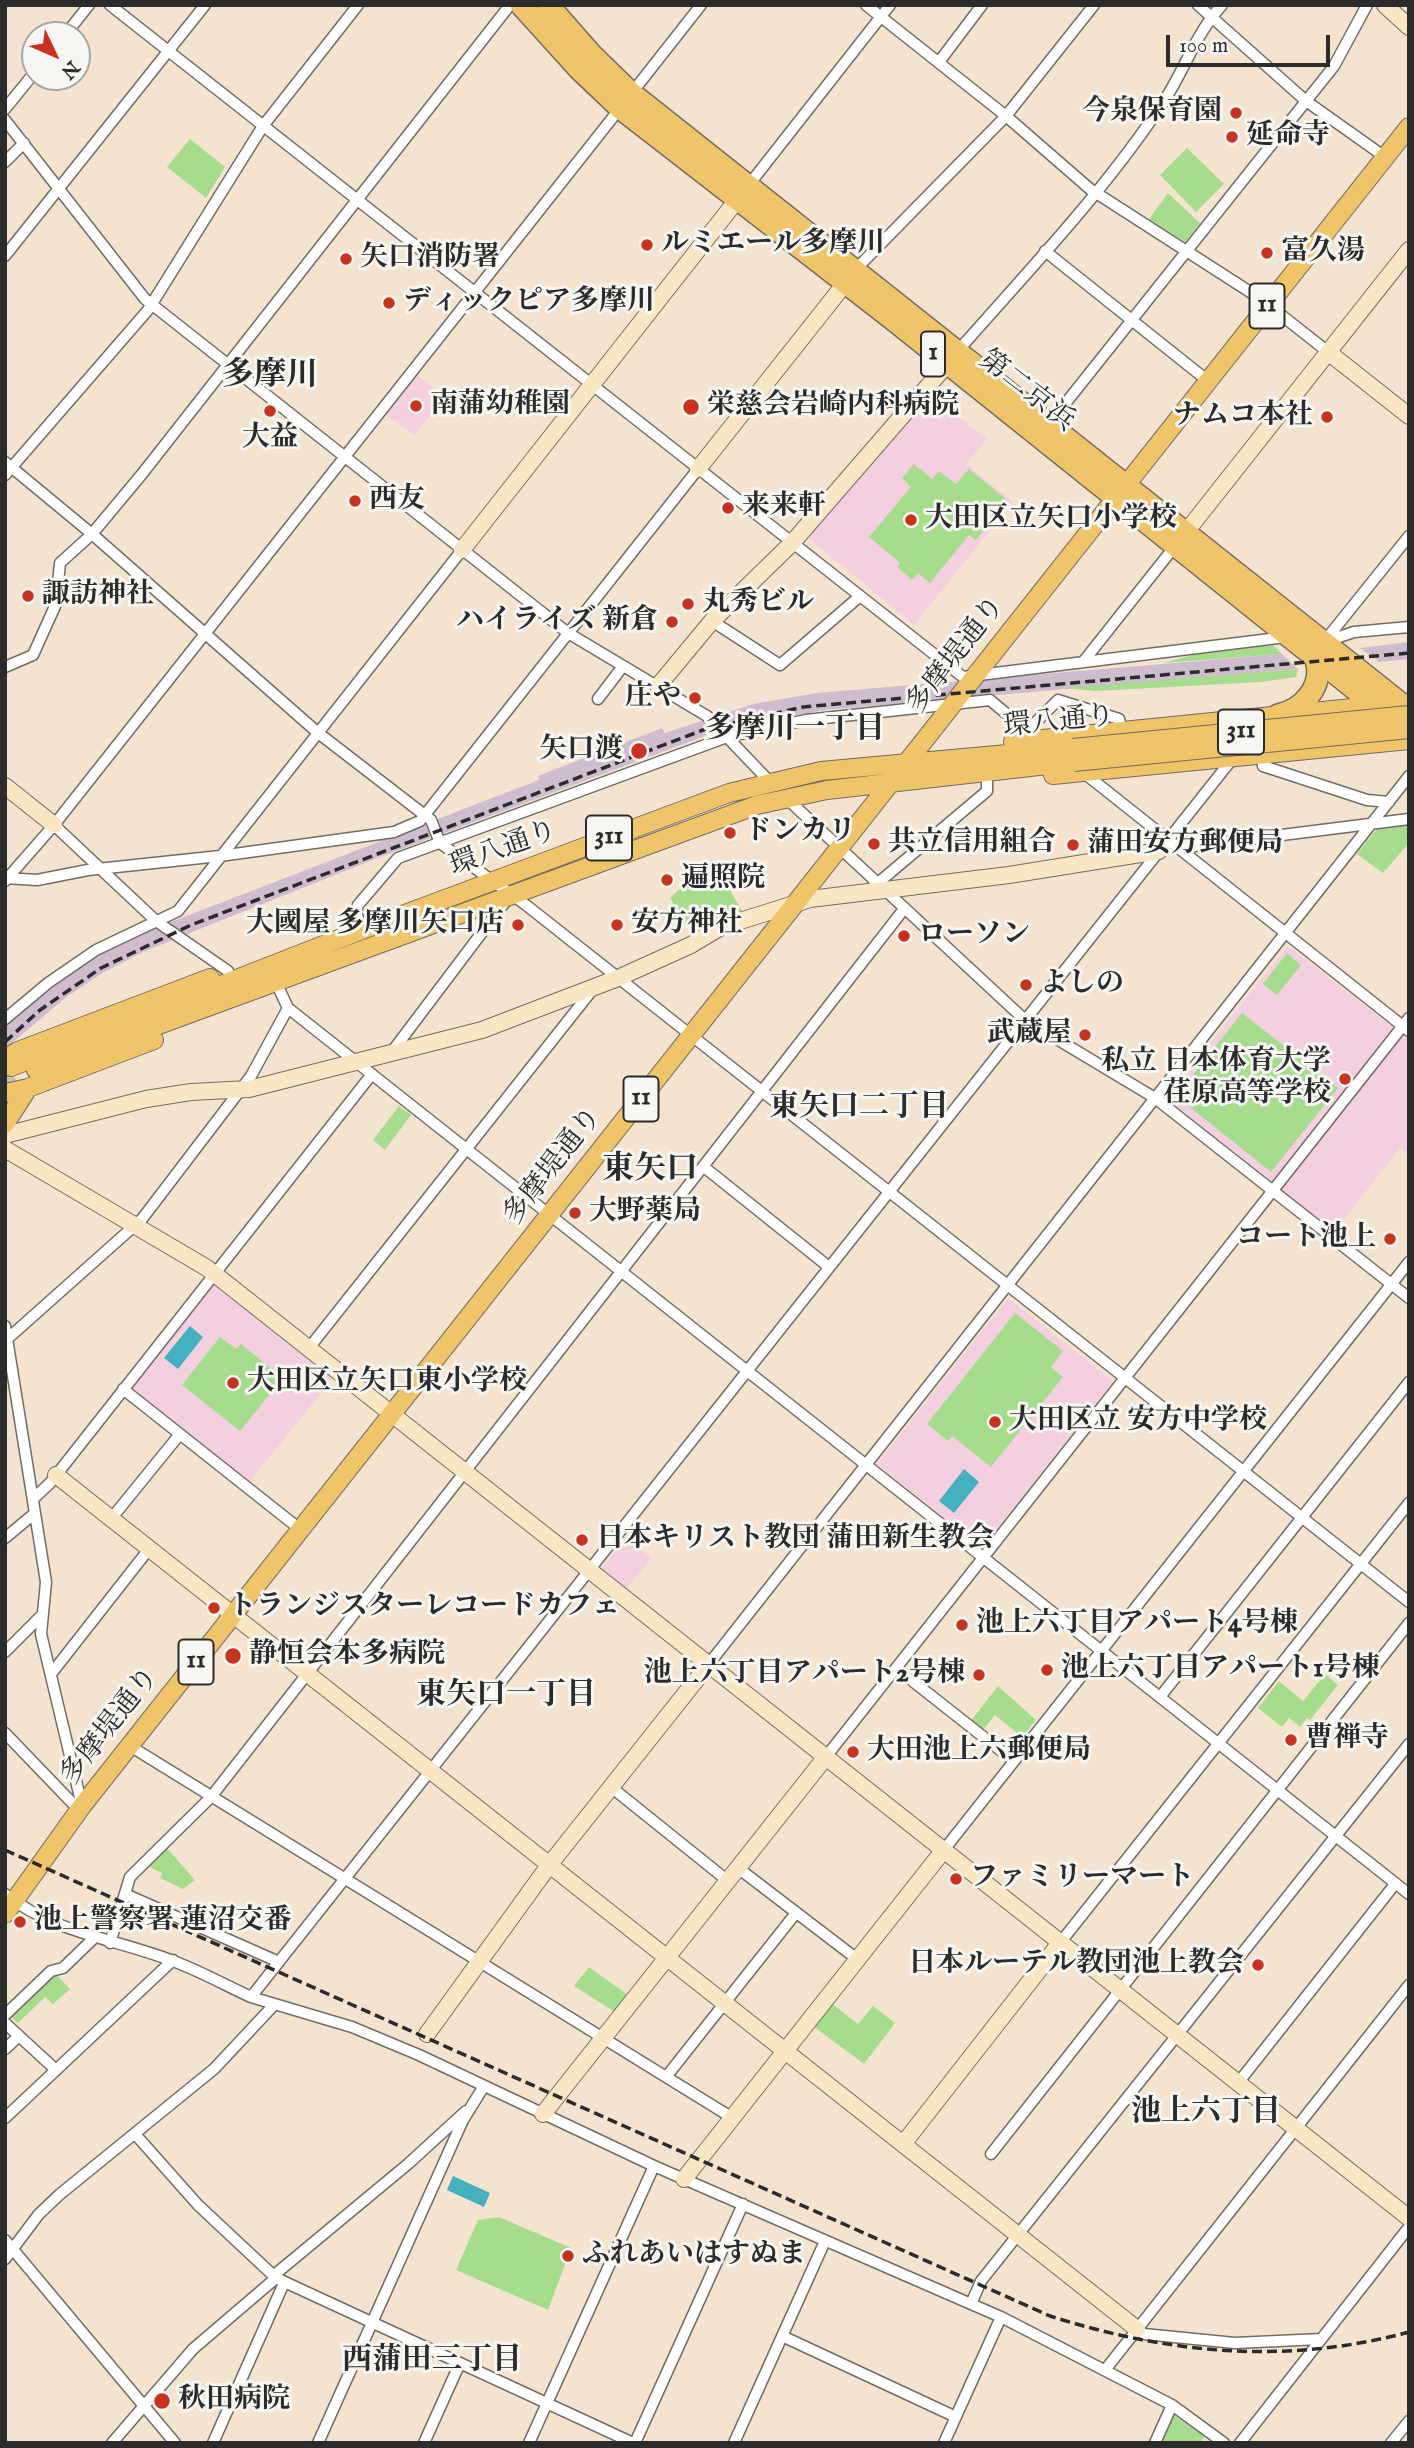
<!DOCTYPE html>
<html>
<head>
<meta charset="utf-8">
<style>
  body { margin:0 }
  #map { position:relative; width:1414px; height:2448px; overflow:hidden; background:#f4e4cf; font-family:"IM FELL English",serif }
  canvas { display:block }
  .frame { position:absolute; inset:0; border:7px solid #2b2b2b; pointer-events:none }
  .north { position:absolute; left:21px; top:21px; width:70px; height:70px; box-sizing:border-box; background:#f6f6f2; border:2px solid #a5a5a2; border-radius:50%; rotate:134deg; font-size:19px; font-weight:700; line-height:28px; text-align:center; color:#2b2b2b }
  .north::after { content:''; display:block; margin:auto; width:24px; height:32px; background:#c8321e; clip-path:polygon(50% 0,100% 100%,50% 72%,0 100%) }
  .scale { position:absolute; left:1166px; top:35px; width:164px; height:32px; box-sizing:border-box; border:4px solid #2b2b2b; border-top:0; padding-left:9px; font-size:21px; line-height:24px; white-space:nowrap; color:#2b2b2b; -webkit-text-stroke:5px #f6f6f2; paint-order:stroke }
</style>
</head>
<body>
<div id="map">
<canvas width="1414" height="2448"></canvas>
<div class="frame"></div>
<div class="north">N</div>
<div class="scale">100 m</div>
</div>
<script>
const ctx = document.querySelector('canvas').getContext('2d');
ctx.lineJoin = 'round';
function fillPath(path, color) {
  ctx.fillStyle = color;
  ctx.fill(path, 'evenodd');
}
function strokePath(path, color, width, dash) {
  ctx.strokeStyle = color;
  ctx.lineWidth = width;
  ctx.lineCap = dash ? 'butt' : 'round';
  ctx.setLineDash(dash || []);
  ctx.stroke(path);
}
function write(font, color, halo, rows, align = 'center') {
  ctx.font = font + ' "IM FELL English","Noto Serif JP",serif';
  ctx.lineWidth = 6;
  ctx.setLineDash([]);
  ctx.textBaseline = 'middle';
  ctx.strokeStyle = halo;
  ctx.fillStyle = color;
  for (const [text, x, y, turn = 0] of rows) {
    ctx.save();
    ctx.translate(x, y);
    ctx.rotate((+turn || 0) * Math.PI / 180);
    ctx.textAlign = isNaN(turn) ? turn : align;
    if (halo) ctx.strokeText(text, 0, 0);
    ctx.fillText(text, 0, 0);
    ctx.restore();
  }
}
const built = new Path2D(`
  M417,375L445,397L415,435L387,415Z
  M930,395L987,439L966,464L1013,502L914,625L808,538Z
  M1288,946L1395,1029L1272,1181L1166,1098Z
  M1403,1035L1409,1040V1154L1400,1148L1335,1231L1281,1190Z
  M214,1285L334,1377L250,1481L132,1388Z
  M1008,1298L1113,1381L982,1547L877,1464Z
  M627,1538L652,1558L625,1590L600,1570Z`);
const industrial = new Path2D(`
  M1409,642V659L1379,662L1360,648Z
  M1282,654L1298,669L824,710L713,733L380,857L145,951L104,972L65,998L5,1049V1027L22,1011L76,970L114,947L153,929L487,800L539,780L538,776L662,728L665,733L753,704L817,693Z`);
const green = new Path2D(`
  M190,139L225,167L206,198L167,167Z
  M1187,148L1224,184L1196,212L1160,175Z
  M1168,193L1200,223L1185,242L1149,219Z
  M914,464L932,479L939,471L956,484L969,469L1008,501L976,540L969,535L930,583L918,573L912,580L897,567L900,563L869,537L911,487L902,478Z
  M1272,644L1282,654L1163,663L1222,647Z
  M1298,669L1296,677L1261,682L1095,691L1063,688Z
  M1405,822L1409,826V843L1383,873L1357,854L1381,824Z
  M712,859L742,911L719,920L693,935L670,898Z
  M1287,953L1301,965L1277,995L1263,984Z
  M1242,1013L1338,1088L1271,1172L1176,1096Z
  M399,1106L411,1115L385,1150L373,1140Z
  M1015,1313L1063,1351L1051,1367L1063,1377L991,1467L952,1436L948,1441L927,1424Z
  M220,1337L236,1349L241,1344L283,1378L240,1431L182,1385Z
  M1325,1674L1338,1685L1310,1720L1307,1718L1300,1727L1289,1718L1282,1727L1258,1708L1279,1681L1303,1701Z
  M998,1686L1036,1720L1022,1737L995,1715L982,1731L970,1722Z
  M166,1847L195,1880L183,1889L160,1878L162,1873L147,1866Z
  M589,1967L628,1995L615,2012L574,1986Z
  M55,1973L70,1989L53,2004L45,1997L18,2023L9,2015Z
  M831,2003L858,2024L873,2006L895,2023L864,2064L813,2026Z
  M499,2217L571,2248L548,2310L456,2270L478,2220Z
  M1172,2414L1204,2436L1201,2443H1159Z`);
const water = new Path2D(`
  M190,1326L203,1337L178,1369L164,1358Z
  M964,1469L979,1482L954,1513L939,1501Z
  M453,2176L490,2193L484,2207L447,2190Z`);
const primaryTunnel = new Path2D(`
  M5,1082L15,1078`);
const street = new Path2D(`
  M110,5L963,677L1286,637
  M866,5L1006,116L1090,189L1261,299L1328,352
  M1198,5L1306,101L1385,157
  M65,35L89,5
  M939,62L982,5
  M631,94L701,5
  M5,109L35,72
  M5,120L145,299L568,633L707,716L769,781
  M5,162L24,143
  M748,186L890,5
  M1045,251L1208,381
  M5,256L205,5
  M856,269L1006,116L1094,5
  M957,352C1028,271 1105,191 1164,101C1185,69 1196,33 1222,5
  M1049,424L1334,66L1367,5
  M5,462L92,534L317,732L431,820L440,843L526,905L1409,1602
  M5,475L148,310L263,126L358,5
  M712,621L780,665L859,597
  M1324,642L1409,536
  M1324,642L1354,632L1409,627
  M1083,662L1175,546
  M5,667L33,655L56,604L60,563L92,534L142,474L510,5
  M598,699L623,666
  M1027,731L1058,700L1119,719L1122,731
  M1262,755L1263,766L1367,800L1389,802
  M1084,773L1409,1031
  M786,798L1025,1020L1155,1098L1409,1298
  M54,825L156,921L228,971
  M1179,848L1409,819
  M5,878L37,880L88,870L220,856L394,832L420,821L698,469
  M5,881L54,825L621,107
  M872,888L987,791V773
  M362,930L356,912L358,905L398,858L727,737L806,720L990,700L1027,731L1029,740
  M288,1008L1409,1894
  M5,1019L48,983L96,950L178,911L462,550
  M391,1053L508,898
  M704,1167L829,1267
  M5,1326L46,1582L41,1634L82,1806
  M5,1341L142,1219L251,1076L288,1008L280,991
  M309,1348L593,989
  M123,1389L301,1530
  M33,1499L50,1483L372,1074
  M111,1519L180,1434
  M5,1538L35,1513
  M5,1652L43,1614
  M708,1665L1409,776
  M896,1668L1014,1761
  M51,1674L149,1549
  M1160,1697L1409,1382
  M5,1733L79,1810
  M130,1746L731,2117
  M825,1758L1409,1018
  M611,1787L728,1881
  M943,1851L1409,1262
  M738,1868L857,1959
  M5,1894C54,1933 116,1939 173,1961C200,1971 225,1985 251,1997
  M125,1894L279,1962
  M110,1943L130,1877L211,1797L904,909
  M1060,1943L1409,1503
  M5,2015L51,1971L63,1968L94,1938
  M5,2023L56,2070
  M5,2049L19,2036
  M666,2077L796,1913
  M1238,2083L1395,1884
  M5,2118L173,1960
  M135,2134L198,2205L276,2278L633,2443
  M991,2154L1409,1623
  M5,2240L175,2443
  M5,2259L39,2214L59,2195L214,2069L273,2006
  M273,2276L408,2164L466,2111
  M971,2304L981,2281L1409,1744
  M1137,2329L1144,2334L1235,2343L1321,2339
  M782,2336L956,2417
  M1105,2370L1409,1985
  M112,2443L193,2349L276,2278
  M213,2443L284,2283
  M318,2443L463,2120L484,2086
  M424,2443L460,2363
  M529,2443L654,2166
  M635,2443L743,2204
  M734,2443L825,2241
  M944,2443L1001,2317
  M1155,2443L1172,2405
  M1224,2443L1172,2405L1001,2317L654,2166L419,2055L352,2027L251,1997L1233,758
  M1240,2443L1409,2227
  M1391,2443L1409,2421`);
const secondary = new Path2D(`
  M1385,5L1409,27
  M1328,352L1409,416
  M698,469L851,276
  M1186,532L1409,250
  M462,550L737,200
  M658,686L712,621L792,543L955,355
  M5,786L54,825
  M5,1135L146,1099L191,1092L249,1089L482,1030L618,978L691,945L721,927L810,899L1009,875L1159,851
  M5,1149L207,1268L1409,2218
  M56,1475L1137,2329
  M427,2034L550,1864L708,1665
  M543,2114L825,1758
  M903,2144L1060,1943
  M684,2179L943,1851`);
const primary = new Path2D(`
  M1013,742L1382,705
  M1053,775L1409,740
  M5,1059L18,1051L210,978
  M11,1067L362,930L729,793L821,771L1073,748
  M36,1070L757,805L827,790L1074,762
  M5,1093L28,1088L154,1040
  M5,1124L28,1088
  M5,1914L82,1806L1409,127`);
const highway = new Path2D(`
  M521,5L579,69L620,108L891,318L1401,726
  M548,5L591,54L631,93L1409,710
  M1278,715C1303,710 1324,686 1316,660`);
const rail = new Path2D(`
  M5,1042L40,1010L101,968L191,925L703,730L803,707L1409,653
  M5,1850L1050,2316C1169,2354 1287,2365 1409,2332`);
const primaryBridge = new Path2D(`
  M1073,748L1409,715
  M1074,762L1409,729`);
const markers = [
  [1236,113,7,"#c8321e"],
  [1232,137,7,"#c8321e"],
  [647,245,7,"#c8321e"],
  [1267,253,7,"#c8321e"],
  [346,259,7,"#c8321e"],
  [389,303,7,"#c8321e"],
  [416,406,7,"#c8321e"],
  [691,407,9,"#c8321e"],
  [270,411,7,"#c8321e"],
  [1327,417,7,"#c8321e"],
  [355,501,7,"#c8321e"],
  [728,508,7,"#c8321e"],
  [911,520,7,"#c8321e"],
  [28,596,7,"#c8321e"],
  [688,604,7,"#c8321e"],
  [672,622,7,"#c8321e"],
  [695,698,7,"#c8321e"],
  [639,751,9,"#c8321e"],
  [730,833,7,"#c8321e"],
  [874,844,7,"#c8321e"],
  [1073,845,7,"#c8321e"],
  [667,880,7,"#c8321e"],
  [518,925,7,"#c8321e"],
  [617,925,7,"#c8321e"],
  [904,936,7,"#c8321e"],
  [1026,985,7,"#c8321e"],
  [1085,1035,7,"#c8321e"],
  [1345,1079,7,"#c8321e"],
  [575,1213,7,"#c8321e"],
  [1390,1239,7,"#c8321e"],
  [233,1383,7,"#c8321e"],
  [995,1422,7,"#c8321e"],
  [582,1540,7,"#c8321e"],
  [214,1608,7,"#c8321e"],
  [962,1625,7,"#c8321e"],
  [233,1656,9,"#c8321e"],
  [1047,1670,7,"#c8321e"],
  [979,1675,7,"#c8321e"],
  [1291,1740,7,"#c8321e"],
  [853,1752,7,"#c8321e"],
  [956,1879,7,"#c8321e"],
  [20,1922,7,"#c8321e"],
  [1258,1965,7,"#c8321e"],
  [568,2256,7,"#c8321e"],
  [162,2401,9,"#c8321e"]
];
const shields = [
  [1267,306,35],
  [933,354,24],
  [1241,732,46],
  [609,838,46],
  [641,1099,35],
  [196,1662,35]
];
const shieldNames = [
  ["11",1267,306],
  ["1",933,354],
  ["311",1241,732],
  ["311",609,838],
  ["11",641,1099],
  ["11",196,1662]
];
const poiNames = [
  ["今泉保育園",1222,113,"right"],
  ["延命寺",1246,137],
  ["ルミエール多摩川",661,245],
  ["富久湯",1281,253],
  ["矢口消防署",360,259],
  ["ディックピア多摩川",403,303],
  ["南蒲幼稚園",430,406],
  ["栄慈会岩崎内科病院",707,407],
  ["ナムコ本社",1313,417,"right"],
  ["大益",270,439,"center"],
  ["西友",369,501],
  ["来来軒",742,508],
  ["大田区立矢口小学校",925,520],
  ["諏訪神社",42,596],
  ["丸秀ビル",702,604],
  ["ハイライズ 新倉",658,622,"right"],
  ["庄や",681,698,"right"],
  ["矢口渡",623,751,"right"],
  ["ドンカリ",744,833],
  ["共立信用組合",888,844],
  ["蒲田安方郵便局",1087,845],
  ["遍照院",681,880],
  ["大國屋 多摩川矢口店",504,925,"right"],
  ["安方神社",631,925],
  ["ローソン",918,936],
  ["よしの",1040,985],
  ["武蔵屋",1071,1035,"right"],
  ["私立 日本体育大学",1331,1063,"right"],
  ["荏原高等学校",1331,1095,"right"],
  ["大野薬局",589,1213],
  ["コート池上",1376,1239,"right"],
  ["大田区立矢口東小学校",247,1383],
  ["大田区立 安方中学校",1009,1422],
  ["日本キリスト教団 蒲田新生教会",596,1540],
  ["トランジスターレコードカフェ",228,1608],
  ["池上六丁目アパート4号棟",976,1625],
  ["静恒会本多病院",249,1656],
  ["池上六丁目アパート1号棟",1061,1670],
  ["池上六丁目アパート2号棟",965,1675,"right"],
  ["曹禅寺",1305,1740],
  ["大田池上六郵便局",867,1752],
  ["ファミリーマート",970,1879],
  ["池上警察署 蓮沼交番",34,1922],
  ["日本ルーテル教団池上教会",1244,1965,"right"],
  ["ふれあいはすぬま",582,2256],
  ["秋田病院",178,2401]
];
const streetNames = [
  ["第二京浜",1026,392,38],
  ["多摩堤通り",957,656,-52],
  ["環八通り",1059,723,-6],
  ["環八通り",504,850,-20],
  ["多摩堤通り",554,1167,-52],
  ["多摩堤通り",111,1727,-52]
];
const neighbourhoodNames = [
  ["多摩川一丁目",795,731],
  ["東矢口二丁目",859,1109],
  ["東矢口一丁目",506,1697],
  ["池上六丁目",1206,2114],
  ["西蒲田三丁目",432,2362]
];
const quarterNames = [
  ["多摩川",270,377],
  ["東矢口",650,1171]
];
fillPath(built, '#f3cfe0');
fillPath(industrial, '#cfbdcf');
fillPath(green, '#a6dd8d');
fillPath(water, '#44b1c1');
strokePath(primaryTunnel, '#ccbfae', 18, [18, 9]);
strokePath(street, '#716c64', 13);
strokePath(secondary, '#716c64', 18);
strokePath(primary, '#716c64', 20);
strokePath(highway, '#716c64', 24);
strokePath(street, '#fff', 10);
strokePath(secondary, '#f9e7c3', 16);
strokePath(primary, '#f0c469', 18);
strokePath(highway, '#f0c469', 21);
strokePath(rail, '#2b2b2b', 3.5, [10, 5]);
strokePath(primaryBridge, '#716c64', 20, []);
strokePath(primaryBridge, '#f0c469', 18);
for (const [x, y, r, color] of markers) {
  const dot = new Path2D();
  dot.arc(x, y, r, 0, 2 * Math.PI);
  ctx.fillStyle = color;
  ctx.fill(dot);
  strokePath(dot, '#f6f6f2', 2.5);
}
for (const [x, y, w] of shields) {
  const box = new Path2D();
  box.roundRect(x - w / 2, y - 22.5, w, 45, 5);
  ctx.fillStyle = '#f6f6f2';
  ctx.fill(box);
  strokePath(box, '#2b2b2b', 2);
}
write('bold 26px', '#2b2b2b', null, shieldNames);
write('bold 28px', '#2b2b2b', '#f6f6f2', poiNames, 'left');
write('28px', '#2b2b2b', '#f6f6f2', streetNames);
write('bold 30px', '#2b2b2b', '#f6f6f2', neighbourhoodNames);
write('bold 32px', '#2b2b2b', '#f6f6f2', quarterNames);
</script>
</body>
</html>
